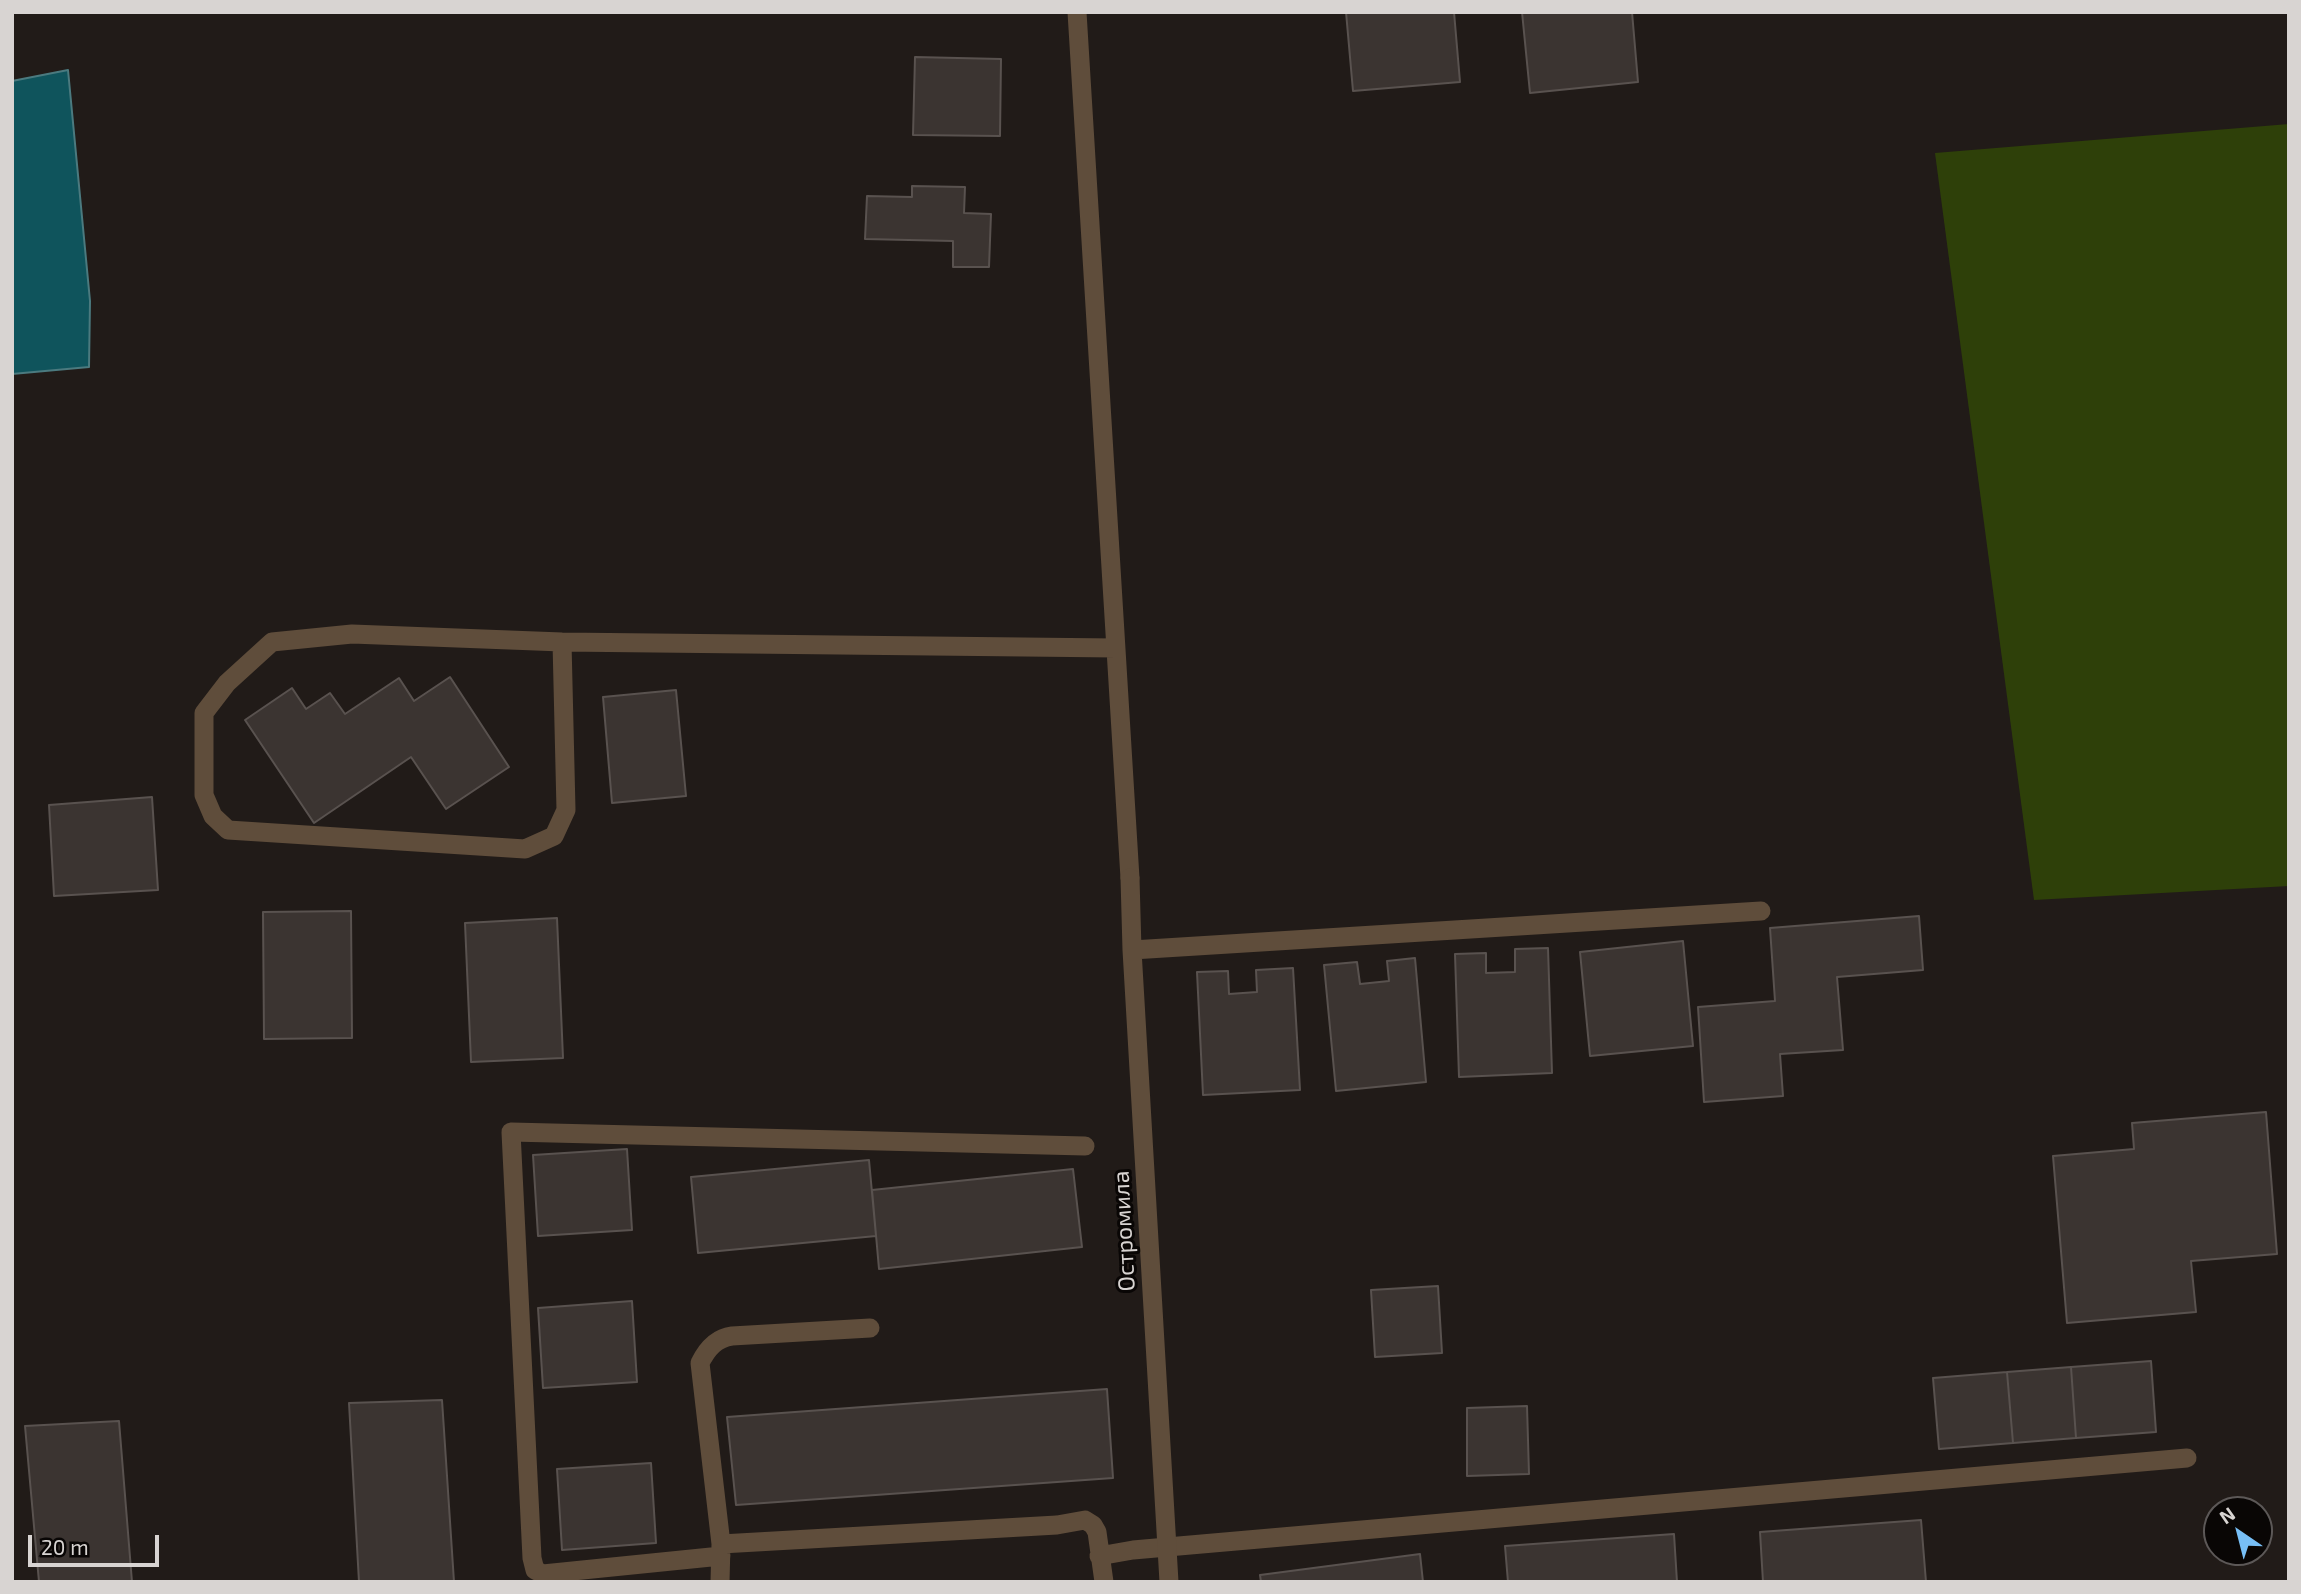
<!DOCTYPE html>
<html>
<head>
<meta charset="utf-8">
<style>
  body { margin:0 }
  #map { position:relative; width:2301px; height:1594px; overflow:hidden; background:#211b18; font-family:"Exo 2",sans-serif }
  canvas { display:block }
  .frame { position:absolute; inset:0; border:14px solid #d8d4d2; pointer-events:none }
  .north { position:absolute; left:2203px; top:1496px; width:70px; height:70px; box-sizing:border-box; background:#090605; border:2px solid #5c5857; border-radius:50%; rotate:325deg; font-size:19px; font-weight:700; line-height:28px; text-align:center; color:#d8d4d2 }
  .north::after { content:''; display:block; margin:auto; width:24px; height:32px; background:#77bff7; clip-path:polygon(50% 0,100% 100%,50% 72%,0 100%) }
  .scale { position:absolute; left:28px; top:1535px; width:131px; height:32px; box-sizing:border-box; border:4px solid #d8d4d2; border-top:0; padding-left:9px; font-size:21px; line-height:24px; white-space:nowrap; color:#d8d4d2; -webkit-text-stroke:5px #090605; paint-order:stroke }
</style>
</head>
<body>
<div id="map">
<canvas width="2301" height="1594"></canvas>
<div class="frame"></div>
<div class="north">N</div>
<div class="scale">20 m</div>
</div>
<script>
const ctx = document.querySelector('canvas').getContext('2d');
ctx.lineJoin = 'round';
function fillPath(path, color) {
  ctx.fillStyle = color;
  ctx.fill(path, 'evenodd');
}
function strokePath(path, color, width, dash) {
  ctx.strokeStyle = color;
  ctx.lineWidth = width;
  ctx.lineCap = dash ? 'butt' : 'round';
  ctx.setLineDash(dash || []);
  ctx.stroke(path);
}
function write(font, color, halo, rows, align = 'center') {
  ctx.font = font + ' "Exo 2",sans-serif';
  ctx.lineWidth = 6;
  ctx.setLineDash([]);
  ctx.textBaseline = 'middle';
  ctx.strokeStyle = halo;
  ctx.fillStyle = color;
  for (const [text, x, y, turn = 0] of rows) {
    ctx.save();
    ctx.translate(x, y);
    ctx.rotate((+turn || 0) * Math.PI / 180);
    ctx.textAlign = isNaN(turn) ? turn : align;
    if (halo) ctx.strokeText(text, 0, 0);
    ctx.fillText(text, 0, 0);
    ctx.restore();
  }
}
const green = new Path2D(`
  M2289,124V886L2034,900L1935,153Z`);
const water = new Path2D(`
  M68,70L90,301L89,367L12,374V81Z`);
const building = new Path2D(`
  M1346,12H1454L1460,82L1353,91Z
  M1522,12H1632L1638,82L1530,93Z
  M915,57L1001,59L1000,136L913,135Z
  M912,186L965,187L964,213L991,214L989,267H953V241L865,239L867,196L912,197Z
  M450,677L509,767L446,809L411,757L314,823L245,720L292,688L306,709L330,693L345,714L399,678L414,701Z
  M676,690L686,796L612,803L603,697Z
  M152,797L158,890L54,896L49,805Z
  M351,911L352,1038L264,1039L263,912Z
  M1919,916L1923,970L1837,977L1843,1050L1780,1054L1783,1096L1704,1102L1698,1007L1775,1001L1770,928Z
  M557,918L563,1058L471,1062L465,923Z
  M1683,941L1693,1046L1590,1056L1580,952Z
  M1548,948L1552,1073L1459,1077L1455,954L1486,953V973L1515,972V949Z
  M1415,958L1426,1082L1336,1091L1324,965L1357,962L1360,984L1389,981L1387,961Z
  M1293,968L1300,1090L1203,1095L1197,972L1228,971L1229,994L1257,992L1256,970Z
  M2266,1112L2277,1254L2191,1261L2196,1312L2067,1323L2053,1156L2134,1149L2132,1123Z
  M627,1149L632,1230L538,1236L533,1155Z
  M869,1160L876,1236L698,1253L691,1177Z
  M1073,1169L1082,1247L879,1269L872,1190Z
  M1438,1286L1442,1353L1375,1357L1371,1290Z
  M632,1301L637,1382L543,1388L538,1308Z
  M2151,1361L2156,1432L2076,1438L2071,1367Z
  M2071,1367L2076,1438L2013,1443L2007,1372Z
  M2007,1372L2013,1443L1939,1449L1933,1378Z
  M1107,1389L1113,1478L736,1505L727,1417Z
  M442,1400L454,1582H359L349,1403Z
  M1527,1406L1529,1474L1467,1476V1408Z
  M119,1421L132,1582H39L25,1426Z
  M651,1463L656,1543L562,1550L557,1469Z
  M1921,1520L1926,1582H1763L1760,1532Z
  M1674,1534L1677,1582H1508L1505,1546Z
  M1420,1554L1423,1582H1261L1260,1575Z`);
const service = new Path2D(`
  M1077,12L1130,878
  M562,642L566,810L554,836L525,849L228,830L213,816L204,795V713L227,683L272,642L352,634L562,642L1116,648
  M721,1544L1057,1525L1085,1520L1093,1525L1097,1532L1104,1582
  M721,1556L543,1574L535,1570L532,1558L511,1132L1085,1146
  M1099,1556L1133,1550L2187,1458
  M720,1582L721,1544L700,1363C707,1349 716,1338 732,1336L870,1328`);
const minor = new Path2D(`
  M1130,878L1132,950L1169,1582
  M1132,950L1761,911`);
const streetNames = [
  ["Остромила",1124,1231,-93]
];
fillPath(green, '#2e4009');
fillPath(water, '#0f545c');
strokePath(water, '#4b7a7f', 2);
fillPath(building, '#3b3431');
strokePath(building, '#59524f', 2);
strokePath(service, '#5f4d3b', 19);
strokePath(minor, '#5f4d3b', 19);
write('23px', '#d8d4d2', '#090605', streetNames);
</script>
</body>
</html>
